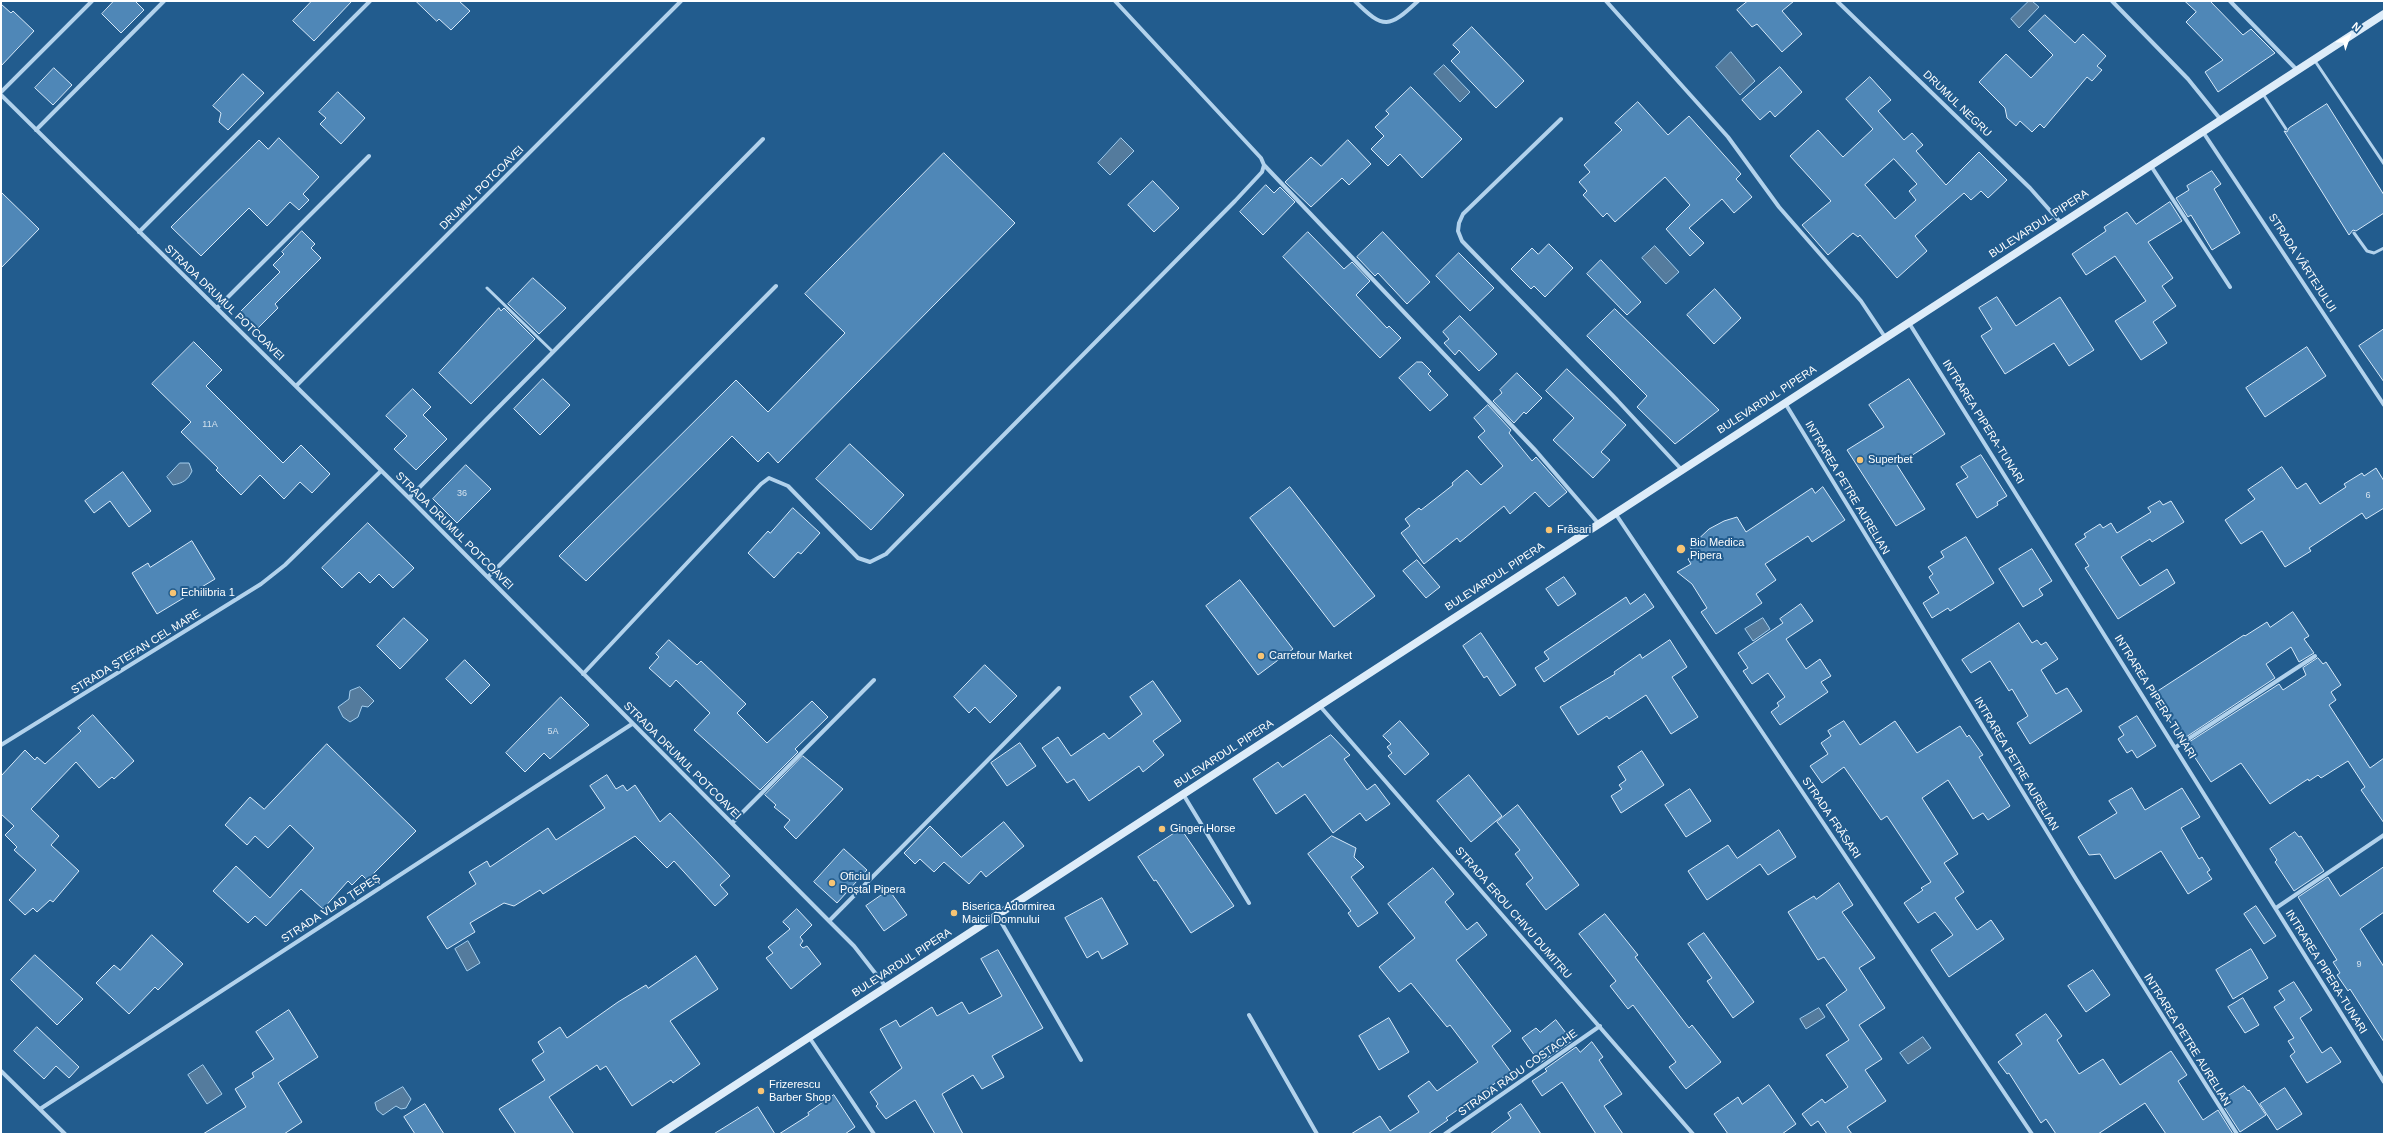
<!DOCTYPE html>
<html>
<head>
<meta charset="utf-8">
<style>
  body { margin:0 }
  #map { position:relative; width:2385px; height:1135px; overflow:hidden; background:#225c8e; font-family:Helvetica,sans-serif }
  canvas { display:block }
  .frame { position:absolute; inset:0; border:2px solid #fff; pointer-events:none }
  .north { position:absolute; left:2329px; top:16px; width:40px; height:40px; -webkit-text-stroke:3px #225c8e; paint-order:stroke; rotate:40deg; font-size:11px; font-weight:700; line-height:16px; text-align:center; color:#fff }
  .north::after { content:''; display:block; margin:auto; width:14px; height:18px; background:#fff; clip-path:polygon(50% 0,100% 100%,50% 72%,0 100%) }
</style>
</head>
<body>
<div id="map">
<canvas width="2385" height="1135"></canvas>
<div class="frame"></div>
<div class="north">N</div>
</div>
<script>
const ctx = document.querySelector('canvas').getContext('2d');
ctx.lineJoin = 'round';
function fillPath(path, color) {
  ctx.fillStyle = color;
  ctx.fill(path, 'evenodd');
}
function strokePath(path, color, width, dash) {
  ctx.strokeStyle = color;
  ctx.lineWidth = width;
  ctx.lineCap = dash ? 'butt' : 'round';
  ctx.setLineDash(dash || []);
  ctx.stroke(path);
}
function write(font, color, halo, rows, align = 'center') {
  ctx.font = font + ' Helvetica,sans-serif';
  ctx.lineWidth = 4;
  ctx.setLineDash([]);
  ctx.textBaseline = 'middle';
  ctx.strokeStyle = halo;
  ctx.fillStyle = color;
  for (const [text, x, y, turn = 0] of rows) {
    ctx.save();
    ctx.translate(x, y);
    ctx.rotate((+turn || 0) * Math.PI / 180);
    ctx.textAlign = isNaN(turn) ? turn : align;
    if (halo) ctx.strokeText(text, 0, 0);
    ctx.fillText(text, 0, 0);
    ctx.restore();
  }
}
const water = new Path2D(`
  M2029,1H2032L2039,7L2019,28L2011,19Z
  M1731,52L1755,81L1740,95L1716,67Z
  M1444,65L1470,92L1460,102L1434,74Z
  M1121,138L1134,151L1110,175L1098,163Z
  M1655,246L1679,272L1666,284L1642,258Z
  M180,463H189L192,471C188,480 183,483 173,485L167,477Z
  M1763,618L1770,629L1753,641L1745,629Z
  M360,687L374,701L368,707L362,706L358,717L350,722L343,717L338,707L349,699L350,691Z
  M468,941L480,963L467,971L455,949Z
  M1819,1008L1825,1017L1806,1029L1800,1019Z
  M1923,1037L1931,1048L1908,1064L1900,1053Z
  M203,1065L222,1094L207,1104L188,1075Z
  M403,1087L411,1099L406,1108L401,1109L396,1106L383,1115L377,1110L375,1103Z`);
const building = new Path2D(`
  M114,1H135L144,10L121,33L102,14Z
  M312,1H352L314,41L293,21Z
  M416,1H459L470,11L451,30L439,19L437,21Z
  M1748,1H1794L1782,11L1802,34L1782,52L1757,24L1752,27L1737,10Z
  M2185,1H2210L2243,35L2251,29L2275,53L2218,92L2205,72L2223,60L2186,22L2196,12Z
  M1,4L11,13L13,11L34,31L1,66Z
  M2045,15L2075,43L2083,34L2106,56L2097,66L2102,70L2092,81L2087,77L2044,128L2040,124L2032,132L2020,121L2016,126L2007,118L2005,108L1979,82L2006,54L2031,78L2053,55L2029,31Z
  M1472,27L1524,81L1496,108L1451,61L1460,52L1453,45Z
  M1780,67L1802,92L1775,117L1770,111L1760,120L1742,100Z
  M54,68L72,85L53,105L35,88Z
  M243,74L264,93L228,130L219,122L221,113L213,106Z
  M1870,77L1891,100L1878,111L1904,140L1912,133L1923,145L1916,151L1946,185L1979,152L2007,180L1988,198L1981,191L1971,200L1964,193L1915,236L1927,251L1897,278L1860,235L1858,237L1853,233L1828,255L1802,225L1831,201L1790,156L1818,130L1843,157L1873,129L1846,99ZM1894,159L1917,184L1909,191L1916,200L1895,219L1865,185Z
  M1411,87L1462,139L1422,178L1400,154L1388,166L1371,149L1384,136L1375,127L1389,114L1386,111Z
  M338,92L365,118L341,144L320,124L326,118L319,112Z
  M1638,102L1668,135L1689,116L1741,174L1736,179L1752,197L1734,213L1722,199L1689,228L1704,243L1690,256L1666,229L1690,205L1665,177L1615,222L1607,213L1603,217L1583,195L1587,191L1579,182L1590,172L1584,165L1622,130L1615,123Z
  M2327,104L2384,195V213L2356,231L2353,230L2349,235L2284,131L2287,132L2289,128Z
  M279,138L319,177L303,194L309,200L299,210L290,202L267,226L249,208L201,256L171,227L259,140L268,149Z
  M1348,140L1371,164L1349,185L1342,178L1311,207L1285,182L1311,157L1321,166Z
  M944,153L1015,223L778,463L768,452L758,462L732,436L586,581L559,556L736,380L768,412L845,333L805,294Z
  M2212,171L2221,184L2214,189L2240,233L2212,250L2191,215L2188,217L2176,198L2189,190L2187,186Z
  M1153,181L1179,208L1154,232L1128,205Z
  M1266,185L1274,193L1280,187L1295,202L1263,235L1240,212Z
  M1,192L39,229L1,268Z
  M2170,202L2182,221L2148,242L2173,278L2162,286L2176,306L2153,322L2167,343L2141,360L2115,321L2146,301L2115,256L2086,275L2072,254L2106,231L2104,227L2127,212L2136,224Z
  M302,231L315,244L311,248L321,258L275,304L278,308L257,329L240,312L280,272L273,265L284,254L282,252Z
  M1308,232L1344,269L1352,262L1370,281L1356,295L1387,328L1389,326L1401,338L1380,358L1283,257Z
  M1383,232L1430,282L1407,304L1378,273L1375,276L1357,257Z
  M1549,244L1573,268L1545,297L1534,286L1531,289L1511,269L1532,248L1538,254Z
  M1459,253L1494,288L1470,311L1436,276Z
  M1601,260L1641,302L1627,315L1587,274Z
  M533,278L566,308L539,334L508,304Z
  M1715,289L1741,318L1714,344L1687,315Z
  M1997,297L2016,326L2060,297L2094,350L2069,366L2054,343L2005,374L1981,336L1992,329L1979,308Z
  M499,308L501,311L504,308L535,339L471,404L439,373Z
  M1615,309L1719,410L1675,444L1637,407L1647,396L1587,336Z
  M1460,316L1497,354L1479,371L1459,350L1455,355L1444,343L1449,339L1443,332Z
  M2384,329V382L2359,346Z
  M194,342L222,370L206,386L283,463L301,445L330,474L312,493L300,482L284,499L260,475L241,495L216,470L218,468L181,432L191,422L152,384Z
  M2307,347L2326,376L2265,417L2246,388Z
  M1417,362H1422L1431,371L1428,374L1448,395L1430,411L1399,378Z
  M1567,369L1626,425L1601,452L1610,460L1593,478L1553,440L1574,418L1546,391Z
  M1517,373L1542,398L1526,414L1524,412L1514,423L1493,401L1502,393L1500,390Z
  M543,379L570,405L540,435L514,409Z
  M1909,379L1945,434L1897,465L1925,509L1896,526L1847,450L1884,427L1869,405Z
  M413,389L431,407L423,415L447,439L416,470L394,449L407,436L386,416Z
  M1488,405L1511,430L1509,433L1532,461L1536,457L1567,492L1549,507L1535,492L1510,514L1504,506L1460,542L1457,538L1424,564L1401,533L1410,526L1405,519L1419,508L1421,510L1453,485L1452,483L1467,470L1481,485L1503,466L1478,437L1485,431L1474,418Z
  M850,444L904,495L871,530L816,479Z
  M1981,455L2007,496L1997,502L1998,505L1977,518L1956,484L1968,477L1961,467Z
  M466,465L491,489L457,523L433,499Z
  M2282,467L2297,489L2306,483L2320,504L2346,487L2344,484L2362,473L2364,476L2376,468L2384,481V508L2366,519L2362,513L2309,548L2311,551L2285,567L2262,531L2241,544L2225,520L2255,499L2248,490Z
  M123,472L151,511L129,527L110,501L94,513L85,501Z
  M1290,487L1375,596L1334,627L1250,518Z
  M1823,487L1845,520L1812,542L1808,536L1765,564L1776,580L1756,594L1762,603L1716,634L1701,612L1707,608L1692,584L1677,572L1691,564L1688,559L1695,555L1690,547L1709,529L1724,521L1737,517L1746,532L1812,488L1815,493Z
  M2160,501L2163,505L2171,501L2184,522L2152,542L2150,539L2121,557L2140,586L2167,569L2175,583L2118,619L2085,568L2089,566L2075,544L2086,537L2084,534L2100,524L2103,528L2111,523L2117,533L2151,512L2148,508Z
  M793,508L820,533L801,554L798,552L774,578L748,553L768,531L770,533Z
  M368,523L414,568L393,588L379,574L370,583L359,572L342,588L322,568Z
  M1966,537L1994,583L1950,611L1948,608L1932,618L1923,603L1939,593L1929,577L1933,574L1928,567L1944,557L1941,552Z
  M192,541L215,579L157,614L132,573L148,563L150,567Z
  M2032,549L2052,581L2039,589L2043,595L2023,607L1999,569Z
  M1417,560L1440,587L1426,598L1403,571Z
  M1564,577L1576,594L1558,606L1546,589Z
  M1240,580L1293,649L1258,675L1206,606Z
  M1645,594L1654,607L1544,682L1535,668L1549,659L1544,652L1626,597L1630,604Z
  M1801,604L1813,621L1786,639L1806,669L1820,659L1831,676L1821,682L1828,692L1780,725L1771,712L1779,706L1777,703L1785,697L1768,673L1752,684L1743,671L1748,668L1738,653L1783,623L1780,619Z
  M2293,612L2309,636L2304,639L2314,653L2299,662L2291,647L2266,664L2275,678L2183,739L2153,694L2244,635L2245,636L2267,622L2270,627Z
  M404,618L428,640L400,669L377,646Z
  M2019,623L2032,643L2037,640L2041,645L2046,642L2058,659L2041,670L2056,694L2067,688L2082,711L2030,744L2017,723L2028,716L2012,689L2009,691L1990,661L1971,673L1962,660Z
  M1481,633L1516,685L1500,696L1487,676L1484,678L1463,646Z
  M669,640L697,665L701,661L746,704L737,713L767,743L812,701L828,717L795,749L798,752L760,790L694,730L710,713L676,680L670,687L649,668L659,657L656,654Z
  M1670,640L1687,667L1672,677L1698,717L1671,734L1646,695L1609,719L1607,716L1578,735L1560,707L1615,674L1614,672L1640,654L1642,658Z
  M2318,658L2323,664L2326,662L2341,685L2331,692L2336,700L2329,705L2370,768L2384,758V823L2361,790L2365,787L2348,761L2321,778L2318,775L2309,781L2308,779L2270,804L2241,763L2211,782L2186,744L2279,684L2283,690L2306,675L2303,668Z
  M465,660L490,685L471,704L446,679Z
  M985,665L1017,696L990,723L975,707L969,713L954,697Z
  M1153,681L1181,721L1153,741L1164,755L1143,772L1139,766L1089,801L1074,779L1067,783L1042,748L1058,737L1071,756L1104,733L1109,739L1142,714L1130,697Z
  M561,697L589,725L550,759L544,753L525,772L506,753Z
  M93,715L134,761L114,779L112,777L99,788L76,762L31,809L59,836L51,845L79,871L53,902L50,900L37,912L33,908L25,915L9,900L36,870L14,850L17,847L5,835L14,826L1,814V776L25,750L35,760L37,757L45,764L81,731L78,728Z
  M2137,716L2156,746L2137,758L2132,750L2127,753L2118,739L2124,735L2119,727Z
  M1400,721L1429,754L1405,775L1388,756L1392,753L1387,747L1391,744L1383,736Z
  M1844,721L1860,745L1895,721L1917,753L1960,726L1967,737L1969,735L1983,755L1979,757L2010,806L1988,820L1983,813L1973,819L1948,780L1922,798L1958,854L1944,863L1964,892L1955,898L1977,930L1991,920L2004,939L1949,977L1931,950L1953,935L1935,912L1918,923L1904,903L1923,890L1921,888L1931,882L1887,816L1881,820L1844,767L1822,783L1810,766L1828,754L1821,743L1831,736L1828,731Z
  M1331,735L1350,755L1344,759L1367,790L1375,784L1390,804L1366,821L1360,813L1333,833L1305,794L1276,814L1253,779L1278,762L1282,767Z
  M1020,743L1036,766L1007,786L991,763Z
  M327,744L416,831L367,880L362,875L352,885L348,881L323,909L301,889L266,926L255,916L248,923L213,891L236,866L270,898L314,848L290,825L268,848L255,836L247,845L225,825L250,797L264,809Z
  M1642,751L1664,785L1621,813L1611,796L1622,789L1619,785L1626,780L1618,767Z
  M803,756L843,789L796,839L784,827L790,820L774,807L776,805L765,795Z
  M607,775L616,789L623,785L627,791L635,785L660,822L670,813L730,876L720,885L728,894L715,906L674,861L667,868L635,836L543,894L540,890L514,906L504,903L470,923L475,932L447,949L427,917L476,884L469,872L487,861L490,867L548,828L556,840L605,808L590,786Z
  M1469,775L1502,816L1471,842L1437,801Z
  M2132,788L2145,810L2182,788L2200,817L2181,828L2199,859L2202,857L2210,870L2207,872L2212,879L2188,894L2161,851L2115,879L2100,854L2089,855L2078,837L2117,813L2109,801Z
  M1690,789L1711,821L1686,837L1665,805Z
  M1518,805L1579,885L1546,910L1526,884L1533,878L1515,854L1520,850L1497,822Z
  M1004,822L1024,846L986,877L981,871L969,884L944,862L934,872L920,859L915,864L904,853L930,826L961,857Z
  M1181,829L1234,906L1191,933L1156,880L1154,881L1138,857Z
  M1779,830L1796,857L1768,875L1760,864L1707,900L1688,871L1728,845L1737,858Z
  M2295,832L2299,837L2301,836L2324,871L2294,891L2275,862L2277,860L2270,849Z
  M1332,836L1356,848L1354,857L1364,867L1351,877L1378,913L1358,927L1348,913L1351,911L1308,854Z
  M844,849L867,870L837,903L814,882Z
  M2384,867V912L2360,929L2384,967V1042L2350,989L2348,991L2337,975L2340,973L2333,962L2337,960L2298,897L2328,877L2340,896Z
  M1433,868L1454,894L1445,902L1467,930L1477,922L1487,935L1456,960L1511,1031L1492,1046L1511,1072L1446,1118L1448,1120L1428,1134H1351L1380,1116L1390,1131L1419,1112L1408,1096L1429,1081L1437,1091L1478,1062L1450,1025L1447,1027L1411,983L1399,992L1379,967L1415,938L1388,904Z
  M1839,883L1853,905L1842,912L1875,958L1859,968L1885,1008L1859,1025L1882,1059L1865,1070L1886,1101L1847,1127L1852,1134H1827L1818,1121L1811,1126L1802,1114L1822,1099L1825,1103L1848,1087L1826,1055L1849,1040L1826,1005L1847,990L1824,957L1818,960L1788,912L1814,896L1816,899Z
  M889,890L907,915L884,931L866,906Z
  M1102,898L1128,944L1102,959L1098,951L1087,958L1065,918Z
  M2256,906L2276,936L2264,944L2244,914Z
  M797,909L812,925L800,937L803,941L800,945L803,948L807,946L821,964L791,989L766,958L773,953L768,947L790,929L783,922Z
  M1605,914L1638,955L1635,957L1689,1028L1692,1025L1721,1062L1686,1089L1669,1067L1676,1062L1633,1005L1628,1009L1610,986L1616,981L1579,934Z
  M1704,933L1754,1002L1733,1018L1707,981L1712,978L1688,944Z
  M152,935L183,964L158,990L155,987L129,1014L96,983L114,965L120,970Z
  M2251,949L2268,978L2233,999L2216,970Z
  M998,950L1043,1028L992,1056L1004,1077L982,1089L973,1075L942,1094L963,1134H935L915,1100L886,1119L876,1106L878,1104L870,1092L902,1068L880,1029L896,1020L900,1027L932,1007L937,1016L962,1002L969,1014L1002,996L981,959Z
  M35,955L83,999L57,1025L11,980Z
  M696,956L718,989L670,1021L700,1064L673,1083L671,1080L632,1106L606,1066L600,1070L597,1065L549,1097L574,1134H516L499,1109L545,1080L532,1060L544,1052L538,1042L560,1027L567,1038L618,1002L646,985L648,988Z
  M2093,970L2110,995L2086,1012L2068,986Z
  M2294,982L2312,1010L2300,1018L2322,1053L2331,1047L2341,1062L2307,1083L2290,1056L2295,1052L2288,1041L2294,1038L2274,1007L2285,1000L2279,991Z
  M2243,998L2259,1025L2245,1033L2228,1007Z
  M289,1010L318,1057L278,1083L302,1122L284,1134H203L246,1107L235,1089L254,1077L252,1073L274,1059L256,1032Z
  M2046,1014L2062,1036L2057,1040L2079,1074L2103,1059L2120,1085L2171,1051L2187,1075L2178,1081L2203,1120L2218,1110L2233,1134H2166L2145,1103L2098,1134H2056L2046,1119L2041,1123L2009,1073L2007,1074L1998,1062L2022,1044L2016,1035Z
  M1389,1018L1409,1052L1379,1070L1359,1036Z
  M1556,1020L1572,1041L1540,1063L1522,1038L1536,1028L1540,1032Z
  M37,1027L79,1067L69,1078L56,1066L44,1079L14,1051Z
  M1592,1042L1603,1057L1599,1060L1622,1094L1604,1106L1623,1134H1596L1562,1082L1542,1096L1532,1081L1547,1071L1545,1069L1576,1047L1580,1052Z
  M1769,1085L1796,1124L1782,1134H1728L1714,1114L1738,1097L1742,1104Z
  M2244,1086L2248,1091L2249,1090L2266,1115L2240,1132L2224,1107L2228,1104L2225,1098Z
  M2285,1088L2302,1114L2277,1130L2260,1104Z
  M834,1095L855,1127L845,1134H779L809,1115L808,1113Z
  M425,1104L444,1134H415L404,1117Z
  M1521,1104L1541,1134H1490L1511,1118L1508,1113Z
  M758,1107L775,1134H714Z`);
const lane = new Path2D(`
  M2315,61L2384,164
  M2263,94L2286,129
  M2354,233L2367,251L2374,253L2384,248
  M487,288L553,352`);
const street = new Path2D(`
  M1115,1L1261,158L1264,165L1536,451L1598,523
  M1355,1C1384,30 1389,28 1418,1
  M1606,1L1728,137L1779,207L1861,301L1885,337
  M1837,1L2030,188L2061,223
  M2112,1L2188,79L2221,120
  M2230,1L2297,70
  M1,92L92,1
  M1,95L409,498L829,921L854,946L886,987
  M1561,119L1463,214L1459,223L1458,231L1462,241L1617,400L1681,469
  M36,130L164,1
  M2203,132L2384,405
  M2151,166L2230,287
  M139,232L370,1
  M217,308L369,156
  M1909,323L2384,1082
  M296,386L681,1
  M1785,403L2076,879L2237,1134
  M409,498L763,139
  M1615,513L2032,1134
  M488,577L776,286
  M583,674L761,484L769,478L788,486L858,558L870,562L886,554L1235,201L1262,172L1264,165
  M1319,705L1693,1134
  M1,745L261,584L285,565L381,471
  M2176,747L2315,656
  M1183,794L1249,903
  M732,823L874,680
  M2276,908L2384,835
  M997,915L1081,1060
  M829,921L1059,688
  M1249,1015L1317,1134
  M809,1037L874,1134
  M1,1071L65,1134
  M40,1109L632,724
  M1445,1134L1600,1026`);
const secondary = new Path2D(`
  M660,1134L2384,14`);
const markers = [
  [1860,460,4,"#f7c474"],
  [1549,530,4,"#f7c474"],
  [1681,549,5,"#f7c474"],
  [173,593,4,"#f7c474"],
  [1261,656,4,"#f7c474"],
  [1162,829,4,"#f7c474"],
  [832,883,4,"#f7c474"],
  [954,913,4,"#f7c474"],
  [761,1091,4,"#f7c474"]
];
const numberNames = [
  ["11A",210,425],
  ["36",462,494],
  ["6",2368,496],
  ["5A",553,732],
  ["9",2359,965]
];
const streetNames = [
  ["DRUMUL NEGRU",1957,104,44],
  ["DRUMUL POTCOAVEI",482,188,-45],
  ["BULEVARDUL PIPERA",2039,224,-33],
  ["STRADA VÂRTEJULUI",2302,263,57],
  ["STRADA DRUMUL POTCOAVEI",224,303,44],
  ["BULEVARDUL PIPERA",1767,400,-33],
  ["INTRAREA PIPERA-TUNARI",1983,422,58],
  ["INTRAREA PETRE AURELIAN",1847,488,59],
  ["STRADA DRUMUL POTCOAVEI",454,531,45],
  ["BULEVARDUL PIPERA",1495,577,-33],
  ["STRADA ȘTEFAN CEL MARE",136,652,-32],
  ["INTRAREA PIPERA-TUNARI",2155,697,58],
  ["BULEVARDUL PIPERA",1224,754,-33],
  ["STRADA DRUMUL POTCOAVEI",682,761,45],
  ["INTRAREA PETRE AURELIAN",2016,764,59],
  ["STRADA FRĂSARI",1831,818,56],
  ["STRADA VLAD ȚEPEȘ",331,909,-33],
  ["STRADA EROU CHIVU DUMITRU",1513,913,49],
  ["BULEVARDUL PIPERA",902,963,-33],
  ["INTRAREA PIPERA-TUNARI",2326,972,58],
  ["INTRAREA PETRE AURELIAN",2187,1040,58],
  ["STRADA RADU COSTACHE",1518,1073,-35]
];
const poiNames = [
  ["Superbet",1868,460],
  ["Frăsari",1557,530],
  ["Bio Medica",1690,543],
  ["Pipera",1690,556],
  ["Echilibria 1",181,593],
  ["Carrefour Market",1269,656],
  ["Ginger Horse",1170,829],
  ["Oficiul",840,877],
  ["Poștal Pipera",840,890],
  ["Biserica Adormirea",962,907],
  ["Maicii Domnului",962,920],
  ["Frizerescu",769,1085],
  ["Barber Shop",769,1098]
];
fillPath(water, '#547b9d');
strokePath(water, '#a5ceed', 1);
fillPath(building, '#4f87b7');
strokePath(building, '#d7e9f9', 1);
strokePath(lane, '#b2d2ec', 3);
strokePath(street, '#b2d2ec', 4);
strokePath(secondary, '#ddecf9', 8);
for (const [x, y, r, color] of markers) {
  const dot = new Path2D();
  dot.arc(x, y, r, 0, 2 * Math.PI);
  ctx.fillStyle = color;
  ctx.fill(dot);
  strokePath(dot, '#225c8e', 1.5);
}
write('9px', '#d3e1ed', null, numberNames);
write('11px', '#fff', '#225c8e', streetNames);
write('11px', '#fff', '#225c8e', poiNames, 'left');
</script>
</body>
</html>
